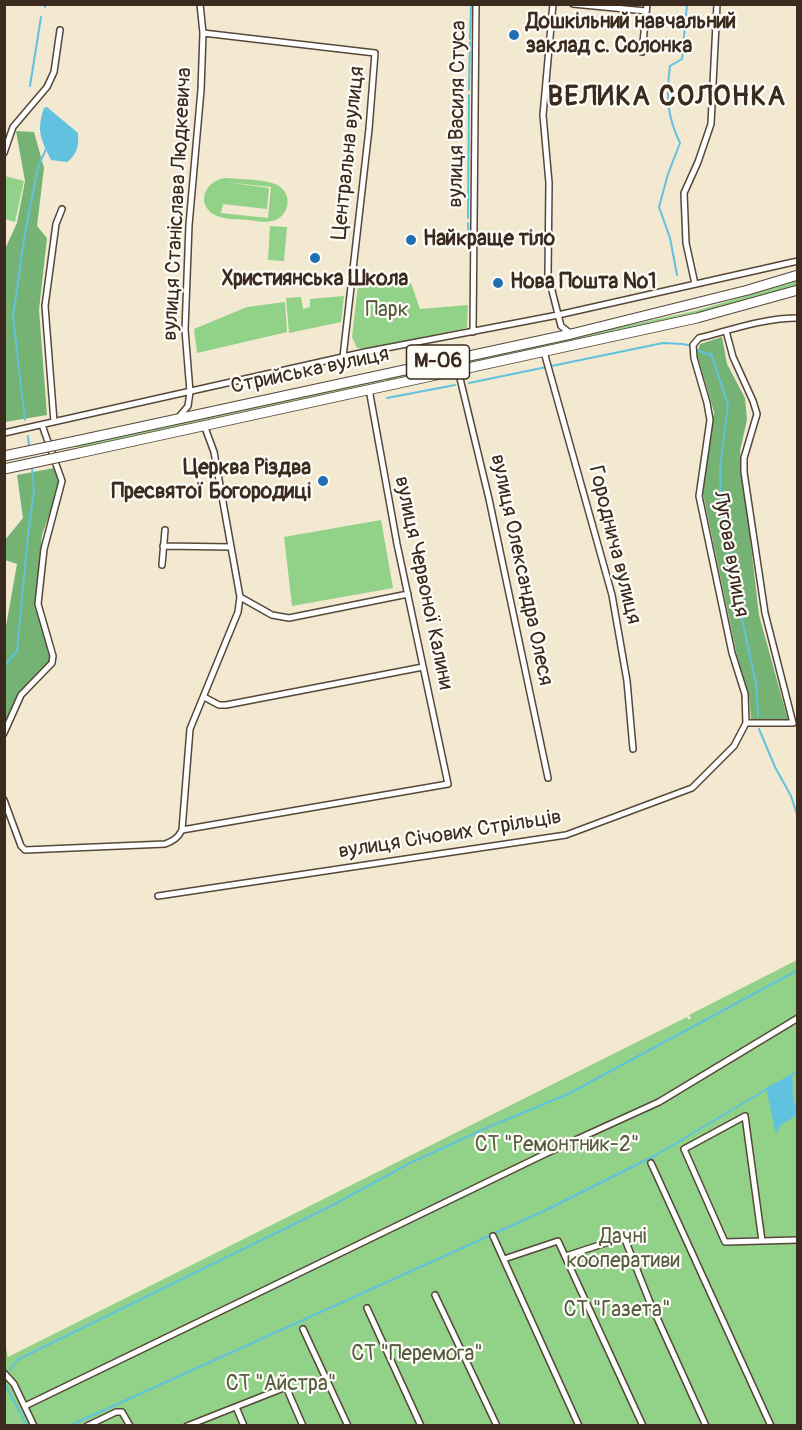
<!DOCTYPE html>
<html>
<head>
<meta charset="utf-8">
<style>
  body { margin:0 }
  #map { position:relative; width:802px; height:1430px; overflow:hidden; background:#f3e9d1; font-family:Pangolin,sans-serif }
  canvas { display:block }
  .frame { position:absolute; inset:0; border:6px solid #3b2a1e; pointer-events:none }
</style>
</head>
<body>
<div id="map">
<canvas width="802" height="1430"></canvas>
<div class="frame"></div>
</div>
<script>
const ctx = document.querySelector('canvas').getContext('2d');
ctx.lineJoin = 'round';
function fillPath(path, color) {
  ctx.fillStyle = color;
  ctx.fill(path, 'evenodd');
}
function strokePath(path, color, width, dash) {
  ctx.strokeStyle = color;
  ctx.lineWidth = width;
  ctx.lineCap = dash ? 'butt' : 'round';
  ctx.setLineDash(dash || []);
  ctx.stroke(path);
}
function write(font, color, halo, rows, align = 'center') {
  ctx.font = font + ' Pangolin,sans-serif';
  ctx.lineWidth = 4.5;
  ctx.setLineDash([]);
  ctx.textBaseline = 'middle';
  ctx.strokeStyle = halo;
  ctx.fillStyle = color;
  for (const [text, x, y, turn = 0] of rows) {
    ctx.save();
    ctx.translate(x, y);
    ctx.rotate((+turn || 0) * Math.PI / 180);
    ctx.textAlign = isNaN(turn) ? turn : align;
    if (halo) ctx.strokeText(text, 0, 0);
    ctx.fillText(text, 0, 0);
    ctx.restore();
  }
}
const green = new Path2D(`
  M5,176L24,181L15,222L5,219Z
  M225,178C239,179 268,179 279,186C294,196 288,218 272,221C264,223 256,221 249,220C238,219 222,220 213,214C195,202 207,180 225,178ZM225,182L271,187L268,218L221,213L223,204L267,209L269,188Z
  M270,226L287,227L284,261L268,260Z
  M359,276L411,283L420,309L468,305L467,328L365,349L357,348L352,337Z
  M797,281V286L696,314L387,381V377L695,311Z
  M344,296L341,322L289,333L286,298L301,297L303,309L310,307V299Z
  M285,302L287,332L197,353L194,329L247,307Z
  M382,379L383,381L78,448L77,445Z
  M381,520L393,588L292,606L284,537Z
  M797,960V1425H5L4,1339L8,1357L687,1017L689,1020L691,1018L689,1015Z`);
const forest = new Path2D(`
  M16,131L34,132L44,168L37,226L47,238L39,310L47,415L5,422V249L17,223L25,181Z
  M722,337L727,364L745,398L747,420L740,451L759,615L788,720L751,719L749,695L737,656L703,494L714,412L697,354L700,344Z
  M54,468L60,483L42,535L35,608L49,647L50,661L21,690L5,727V632L17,564L5,560V540L23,518L17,475Z`);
const water = new Path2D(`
  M47,107L78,133C79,145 77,155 67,162L51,160C41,139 36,131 44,108Z
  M792,1074C794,1086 791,1098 797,1109L795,1116L781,1125L776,1134L766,1088Z`);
const stream = new Path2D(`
  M45,7L46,4
  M470,39L471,4
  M30,86L41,17
  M469,90L470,42
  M468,218L469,95
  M468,223L469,246
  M677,275L670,238L659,207L668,174L680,143C667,116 666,96 670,66L682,59L687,4
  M695,349L712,356
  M711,353L728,405L720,469L722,525L756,684L758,716
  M469,383L663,343L683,344L691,346
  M387,398L455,385
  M25,420L13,317L24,239L38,167L46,149
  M28,436L29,447
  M4,666L17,651L28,535L34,490L32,467
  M759,729L775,767L791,796L798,818
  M790,1076L798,1071
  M10,1370L17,1360L333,1205L410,1163L491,1126L568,1094L798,970
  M4,1382L27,1426
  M69,1426L546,1210L658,1154L767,1089`);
const minor = new Path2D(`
  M553,4L543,115L549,183L548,275L561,326L571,334
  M573,4L646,11
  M203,33L375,53L369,129L343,357
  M642,52L647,4
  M4,153L13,127L47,87L54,72L60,30
  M695,284L686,243L684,193L698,162L711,124L717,4
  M726,331L733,357L753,401L757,414L744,458V472L765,613L793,723H746
  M473,332L476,4
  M544,352L612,595L627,681L633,749
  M458,370L489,499L548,778
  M178,418L188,406L190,392L185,330L189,225L201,90L203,33L200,4
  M54,422L45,306L56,224L62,209
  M4,433L365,352L558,315L798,261
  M163,546L231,547
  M162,565L165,530
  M240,597L272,615L289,618L408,594
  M204,697L219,705H226L423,667
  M746,723L745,694L732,653L699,496L710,420L707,403L694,358L693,345L699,338C731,330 763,318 798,318
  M4,733L21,695L52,663L53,656L38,604L44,549L62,481L42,425
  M4,800L21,846L25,850L165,844C173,841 178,838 182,830L190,729L238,612L240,597L214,452L204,425
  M182,830L448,784L397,544L369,389
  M158,896L566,835L692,788L734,746L746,723
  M651,1163L771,1426
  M493,1236L579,1426
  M762,1241L745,1116L684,1149L725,1242L798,1240
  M566,1256L624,1237L649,1300L706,1426
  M504,1259L558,1241L643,1426
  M435,1295L497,1426
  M367,1308L421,1426
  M303,1329L348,1426
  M4,1373L14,1384L34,1426
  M25,1406L547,1153L659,1102L798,1018
  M236,1407L244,1426
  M87,1426L116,1412H122L130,1426
  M187,1426L286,1387L303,1426`);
const trunk = new Path2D(`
  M76,441L571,334L748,290L798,275
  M79,453L697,318L798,290`);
const trunkBridge = new Path2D(`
  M4,456L76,441
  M4,469L79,453`);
const markers = [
  [514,35,6,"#1f6fb2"],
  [411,240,6,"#1f6fb2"],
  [315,258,6,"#1f6fb2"],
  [498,283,6,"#1f6fb2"],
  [323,481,6,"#1f6fb2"]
];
const shields = [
  [438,362,63]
];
const shieldNames = [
  ["М-06",438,362]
];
const poiNames = [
  ["Дошкільний навчальний",526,23],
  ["заклад с. Солонка",526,47],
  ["Найкраще тіло",423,240],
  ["Християнська Школа",315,280,"center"],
  ["Нова Пошта №1",510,283],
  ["Церква Різдва",311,469,"right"],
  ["Пресвятої Богородиці",311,493,"right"]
];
const streetNames = [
  ["вулиця Василя Стуса",458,114,-89],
  ["Центральна вулиця",349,153,-84],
  ["вулиця Станіслава Людкевича",178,204,-87],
  ["Стрийська вулиця",310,371,-12],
  ["Городнича вулиця",614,545,76],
  ["Лугова вулиця",730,554,80],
  ["вулиця Олександра Олеся",521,570,78],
  ["вулиця Червоної Калини",423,583,78],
  ["вулиця Січових Стрільців",450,835,-9]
];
const parkNames = [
  ["Парк",387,311],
  ["СТ \"Ремонтник-2\"",557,1146],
  ["Дачні",623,1238],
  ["кооперативи",623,1262],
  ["СТ \"Газета\"",617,1311],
  ["СТ \"Перемога\"",417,1355],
  ["СТ \"Айстра\"",281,1385]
];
const districtNames = [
  ["ВЕЛИКА СОЛОНКА",667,98]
];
fillPath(green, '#91d188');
fillPath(forest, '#74b374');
fillPath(water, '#61c2df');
strokePath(stream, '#61c2df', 2);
strokePath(minor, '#574739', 8);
strokePath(trunk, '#574739', 11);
strokePath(minor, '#fff', 5);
strokePath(trunk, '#fff', 9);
strokePath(trunkBridge, '#574739', 11, []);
strokePath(trunkBridge, '#fff', 9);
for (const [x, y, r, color] of markers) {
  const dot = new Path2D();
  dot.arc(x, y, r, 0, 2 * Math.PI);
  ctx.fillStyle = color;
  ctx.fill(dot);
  strokePath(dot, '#fdfcf7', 2);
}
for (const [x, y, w] of shields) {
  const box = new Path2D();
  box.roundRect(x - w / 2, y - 17, w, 34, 4.5);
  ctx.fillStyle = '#fdfcf7';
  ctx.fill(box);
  strokePath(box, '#3b2a1e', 1.5);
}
write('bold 20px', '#3b2a1e', null, shieldNames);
write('bold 21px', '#3b2a1e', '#fdfcf7', poiNames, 'left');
write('21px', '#3b2a1e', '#fdfcf7', streetNames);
write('21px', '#555c3e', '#fdfcf7', parkNames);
ctx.letterSpacing = '1.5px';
write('bold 27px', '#3b2a1e', '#fdfcf7', districtNames);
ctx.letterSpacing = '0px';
</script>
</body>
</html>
